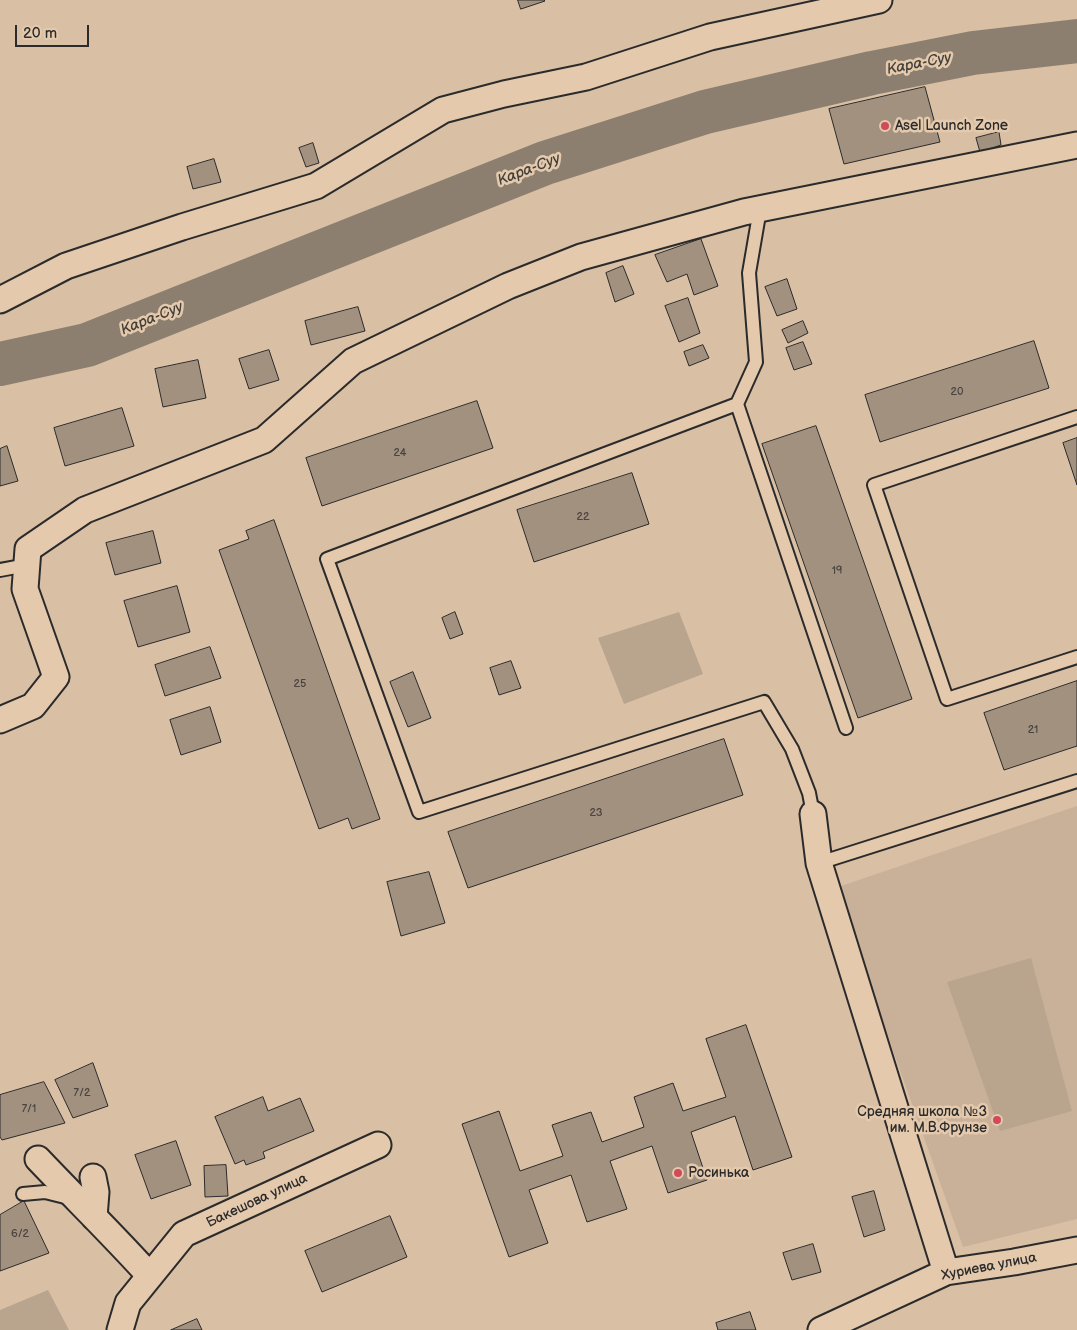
<!DOCTYPE html>
<html>
<head>
<meta charset="utf-8">
<style>
  body { margin:0 }
  #map { position:relative; width:1077px; height:1330px; overflow:hidden; background:#d9bfa4; font-family:"Balsamiq Sans",sans-serif }
  canvas { display:block }
  .scale { position:absolute; left:15px; top:25px; width:74px; height:22px; box-sizing:border-box; border:2px solid #2b2b2b; border-top:0; padding-left:6px; font-size:15px; line-height:18px; white-space:nowrap; color:#2b2b2b; -webkit-text-stroke:4px #e4c9ac; paint-order:stroke }
</style>
</head>
<body>
<div id="map">
<canvas width="1077" height="1330"></canvas>
<div class="scale">20 m</div>
</div>
<script>
const ctx = document.querySelector('canvas').getContext('2d');
ctx.lineJoin = 'round';
function fillPath(path, color) {
  ctx.fillStyle = color;
  ctx.fill(path, 'evenodd');
}
function strokePath(path, color, width, dash) {
  ctx.strokeStyle = color;
  ctx.lineWidth = width;
  ctx.lineCap = dash ? 'butt' : 'round';
  ctx.setLineDash(dash || []);
  ctx.stroke(path);
}
function write(font, color, halo, rows, align = 'center') {
  ctx.font = font + ' "Balsamiq Sans",sans-serif';
  ctx.lineWidth = 5;
  ctx.setLineDash([]);
  ctx.textBaseline = 'middle';
  ctx.strokeStyle = halo;
  ctx.fillStyle = color;
  for (const [text, x, y, turn = 0] of rows) {
    ctx.save();
    ctx.translate(x, y);
    ctx.rotate((+turn || 0) * Math.PI / 180);
    ctx.textAlign = isNaN(turn) ? turn : align;
    if (halo) ctx.strokeText(text, 0, 0);
    ctx.fillText(text, 0, 0);
    ctx.restore();
  }
}
const built = new Path2D(`
  M1077,806V1219L963,1247L835,888Z`);
const green = new Path2D(`
  M679,612L703,674L624,704L598,638Z
  M1031,958L1072,1111L1000,1131L947,982Z
  M48,1290L69,1330H0V1310Z`);
const river = new Path2D(`
  M0,364L87,345L545,163L705,112L872,73L973,53L1077,41`);
const building = new Path2D(`
  M518,0H544L545,1L521,9Z
  M925,87L940,142L844,164L829,109Z
  M999,132L1001,145L980,152L976,138Z
  M313,143L319,163L306,167L299,148Z
  M214,159L221,182L193,189L187,167Z
  M701,239L718,286L694,295L687,274L667,282L655,255Z
  M623,266L634,294L615,302L606,273Z
  M787,279L797,309L777,316L765,287Z
  M688,298L700,333L679,342L665,306Z
  M358,307L365,331L311,345L305,321Z
  M803,321L808,333L788,343L782,330Z
  M1034,341L1049,388L880,442L865,395Z
  M803,342L812,364L794,370L786,348Z
  M703,345L709,358L689,366L684,352Z
  M269,350L279,380L249,389L239,359Z
  M198,360L206,398L163,407L155,369Z
  M477,401L493,448L322,506L306,458Z
  M122,408L134,446L65,466L54,428Z
  M816,426L912,699L858,718L762,444Z
  M1077,438V485L1063,443Z
  M7,446L18,481L0,486V449Z
  M632,473L649,524L534,562L517,510Z
  M274,520L380,819L352,829L348,818L319,829L219,550L249,539L246,531Z
  M153,531L161,563L115,575L106,543Z
  M177,586L190,632L138,647L124,601Z
  M455,612L463,634L450,639L442,618Z
  M210,647L221,678L165,696L155,665Z
  M511,661L521,688L499,695L490,668Z
  M413,672L431,718L408,727L390,682Z
  M1077,681V746L1004,770L984,713Z
  M210,707L221,742L181,755L170,720Z
  M724,739L743,795L468,888L448,832Z
  M429,872L445,923L401,936L387,882Z
  M746,1025L792,1157L753,1170L735,1116L691,1132L707,1180L668,1193L652,1146L610,1161L627,1209L587,1222L571,1175L529,1190L548,1243L509,1257L462,1124L499,1111L520,1171L563,1156L552,1125L591,1112L602,1142L644,1127L634,1097L673,1083L683,1111L726,1097L706,1039Z
  M93,1063L108,1106L73,1118L55,1080Z
  M44,1082L65,1123L2,1140L0,1137V1095Z
  M263,1097L268,1111L300,1098L314,1131L263,1152L265,1158L246,1165L244,1160L235,1164L215,1117Z
  M176,1141L191,1185L151,1199L135,1155Z
  M226,1165L228,1196L205,1197L204,1166Z
  M874,1191L885,1230L864,1237L852,1197Z
  M24,1201L49,1253L0,1271V1215Z
  M390,1216L407,1257L322,1292L305,1251Z
  M813,1244L821,1272L792,1280L783,1253Z
  M750,1312L756,1330H718L716,1323Z
  M197,1319L202,1330H171Z`);
const service = new Path2D(`
  M760,209L749,273L756,362L737,404L327,559L419,812L764,702L792,749L809,793L813,814
  M737,404L846,728
  M1077,417L874,485L947,699L1077,657
  M0,570L27,565
  M819,863L1077,781
  M23,1194L45,1192L69,1198`);
const minor = new Path2D(`
  M0,300L66,266L182,227L316,186L443,110L504,94L586,77L710,37L879,0
  M0,720L33,706L56,677L25,589L28,549L85,510L264,440L353,361L508,286L581,257L744,212L1077,145
  M813,814L819,863L946,1272
  M38,1159C75,1198 114,1236 150,1276
  M93,1177L96,1192L94,1217
  M120,1330L128,1303L184,1234L378,1145
  M821,1330L946,1272L1014,1262L1077,1250`);
const markers = [
  [885,126,5,"#d1495b"],
  [997,1120,5,"#d1495b"],
  [678,1173,5,"#d1495b"]
];
const numberNames = [
  ["20",957,392],
  ["24",400,453],
  ["22",583,517],
  ["19",837,571],
  ["25",300,684],
  ["21",1033,730],
  ["23",596,813],
  ["7/2",82,1093],
  ["7/1",29,1109],
  ["6/2",20,1234]
];
const poiNames = [
  ["Asel Launch Zone",895,126],
  ["Средняя школа №3",987,1112,"right"],
  ["им. М.В.Фрунзе",987,1128,"right"],
  ["Росинька",688,1173]
];
const streetNames = [
  ["Бакешова улица",257,1201,-25],
  ["Хуриева улица",989,1267,-11]
];
const waterNames = [
  ["Кара-Суу",919,64,-11],
  ["Кара-Суу",529,170,-21],
  ["Кара-Суу",152,319,-22]
];
fillPath(built, '#c9b199');
fillPath(green, '#b9a48e');
strokePath(river, '#8c7f6f', 44);
fillPath(building, '#a3917f');
strokePath(building, '#2b2b2b', 1);
strokePath(service, '#2b2b2b', 16);
strokePath(minor, '#2b2b2b', 29);
strokePath(service, '#e4c9ac', 12);
strokePath(minor, '#e4c9ac', 25);
for (const [x, y, r, color] of markers) {
  const dot = new Path2D();
  dot.arc(x, y, r, 0, 2 * Math.PI);
  ctx.fillStyle = color;
  ctx.fill(dot);
  strokePath(dot, '#e4c9ac', 2);
}
write('11px', '#494440', null, numberNames);
write('14px', '#2b2b2b', '#e4c9ac', poiNames, 'left');
write('14px', '#2b2b2b', '#e4c9ac', streetNames);
write('italic 15px', '#43403c', '#e4c9ac', waterNames);
</script>
</body>
</html>
